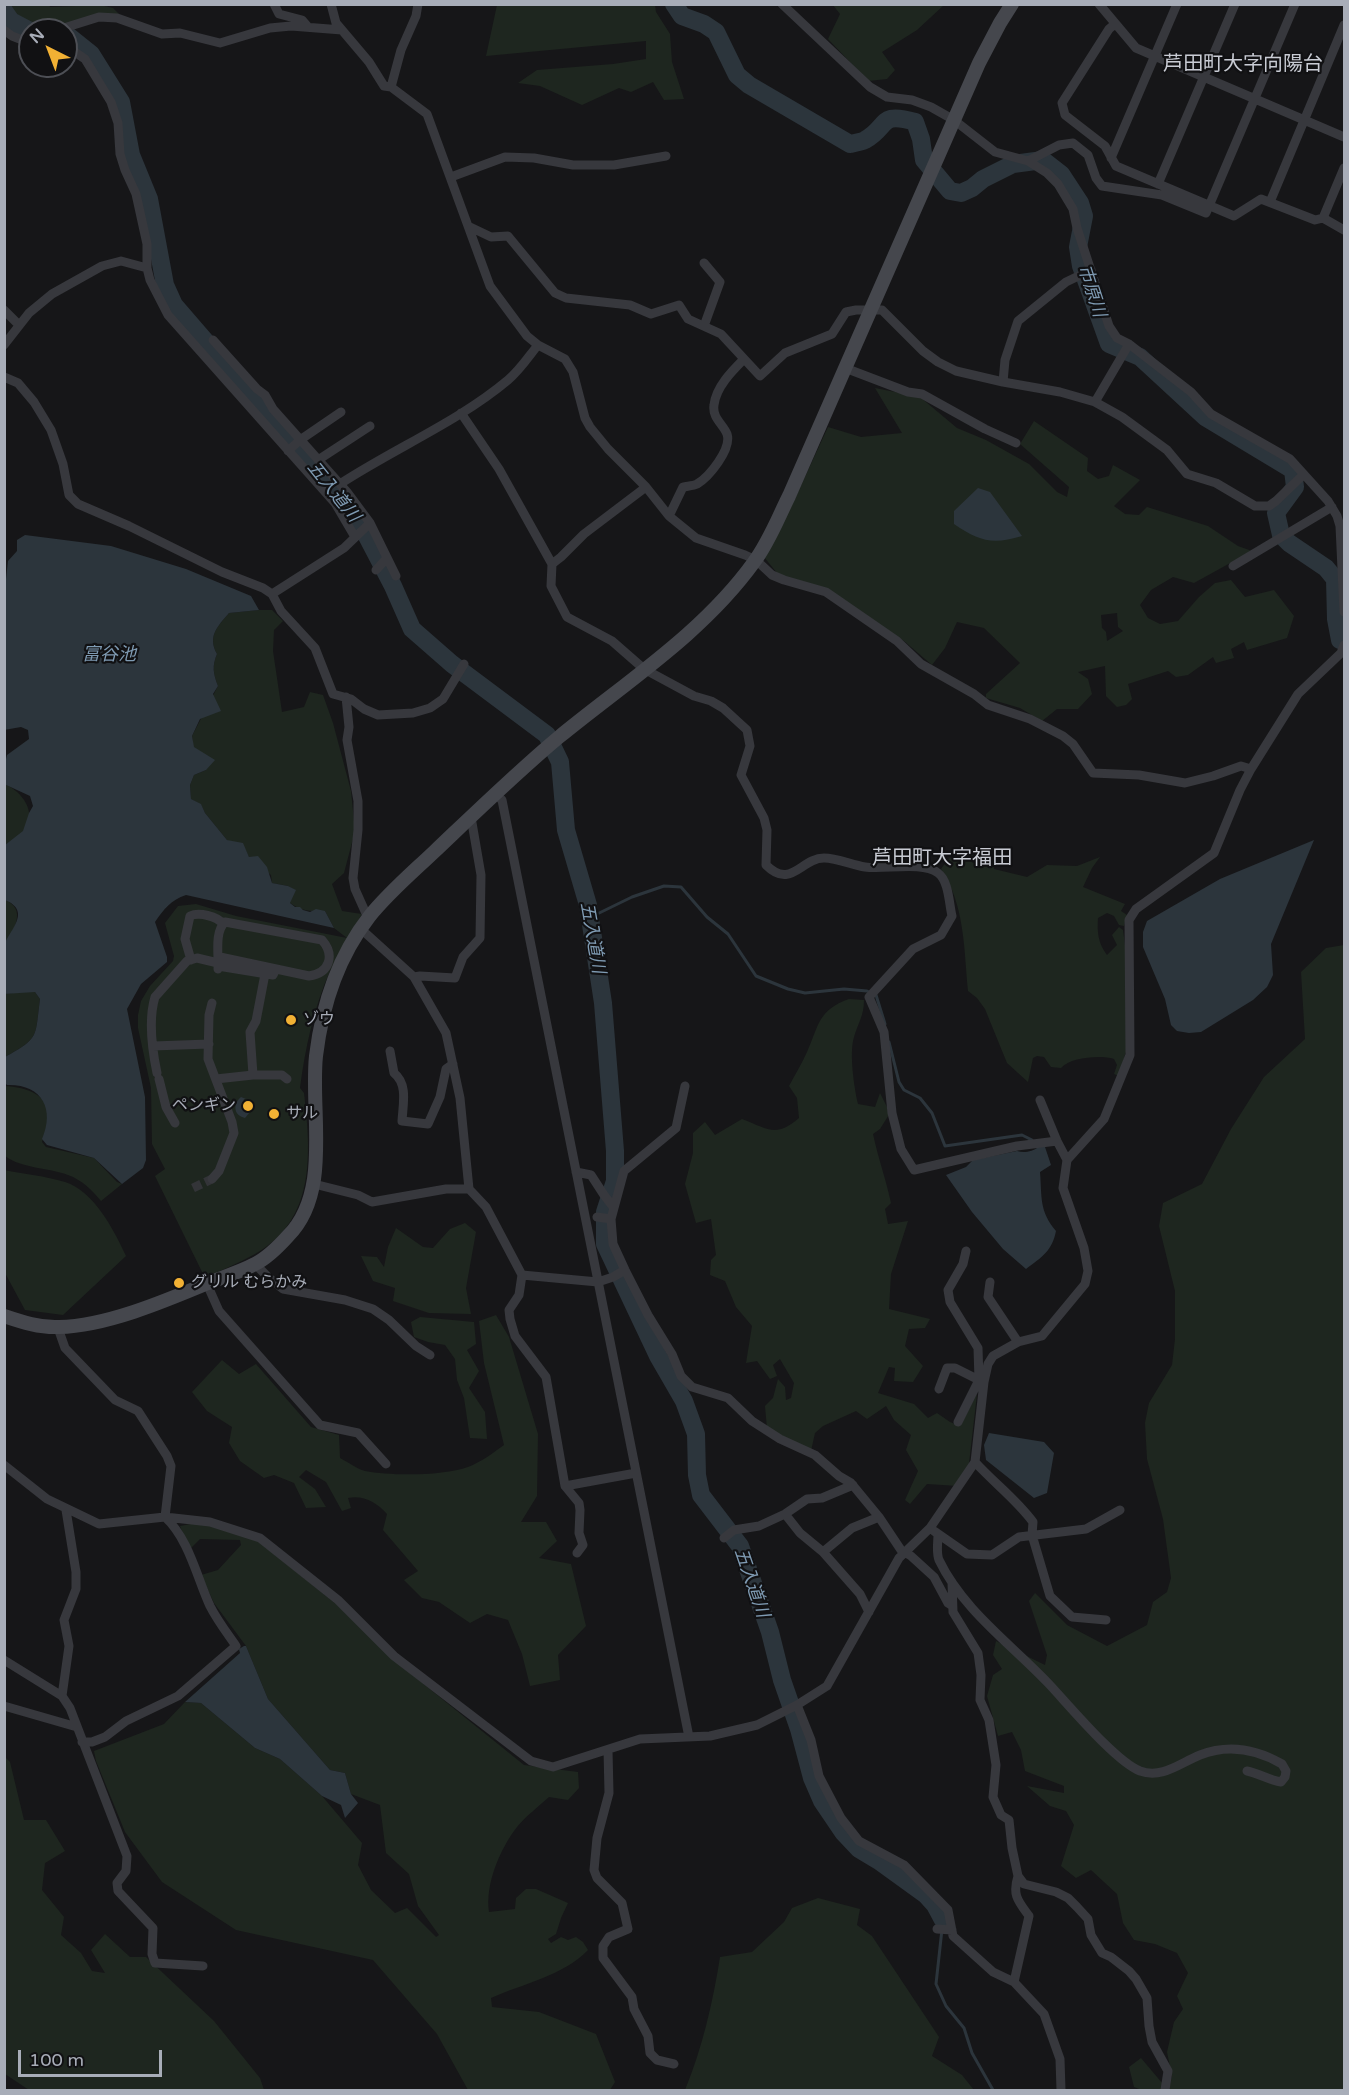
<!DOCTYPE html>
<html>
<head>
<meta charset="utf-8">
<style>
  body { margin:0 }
  #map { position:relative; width:1349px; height:2095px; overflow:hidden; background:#161618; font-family:"Varela Round",sans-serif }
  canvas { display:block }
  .frame { position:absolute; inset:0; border:6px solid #a8adb8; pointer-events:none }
  .north { position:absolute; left:18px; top:18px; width:60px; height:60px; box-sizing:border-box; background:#111113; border:2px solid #4d4f55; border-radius:50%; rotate:318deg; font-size:16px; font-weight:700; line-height:24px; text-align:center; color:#a8adb8 }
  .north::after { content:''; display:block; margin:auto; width:21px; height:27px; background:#f2b134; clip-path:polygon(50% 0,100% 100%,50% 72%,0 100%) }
  .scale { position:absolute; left:18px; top:2050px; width:144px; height:27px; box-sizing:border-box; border:3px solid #a8adb8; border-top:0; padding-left:8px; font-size:18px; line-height:21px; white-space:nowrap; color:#a8adb8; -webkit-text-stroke:4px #111113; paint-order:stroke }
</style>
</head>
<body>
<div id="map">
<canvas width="1349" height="2095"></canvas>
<div class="frame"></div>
<div class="north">N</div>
<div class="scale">100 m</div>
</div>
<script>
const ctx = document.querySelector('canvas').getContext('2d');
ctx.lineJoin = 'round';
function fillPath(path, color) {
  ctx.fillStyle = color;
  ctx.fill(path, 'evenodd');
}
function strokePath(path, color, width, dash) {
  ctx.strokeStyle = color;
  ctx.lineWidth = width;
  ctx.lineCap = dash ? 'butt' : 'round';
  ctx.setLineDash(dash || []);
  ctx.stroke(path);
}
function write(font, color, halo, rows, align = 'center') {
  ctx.font = font + ' "Varela Round","Noto Sans JP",sans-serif';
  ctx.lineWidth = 4.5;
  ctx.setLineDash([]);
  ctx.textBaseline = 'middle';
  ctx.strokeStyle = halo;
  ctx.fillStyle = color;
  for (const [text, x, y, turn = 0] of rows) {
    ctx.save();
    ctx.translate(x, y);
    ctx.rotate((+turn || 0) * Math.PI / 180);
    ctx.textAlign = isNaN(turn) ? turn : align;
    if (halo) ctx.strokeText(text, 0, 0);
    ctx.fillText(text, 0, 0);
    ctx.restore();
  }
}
const green = new Path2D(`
  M49,4L50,7L100,5L113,8L120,15L57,26L50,30H30V35L5,22L4,5Z
  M497,5H655L656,12L670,34L672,62L684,99L664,100L653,82L631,92L619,88L582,105L540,86L518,83L537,70L613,64L646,59V41L486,56Z
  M833,5H944L917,30L882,52L895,70L887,79L868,81L828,39L840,14Z
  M875,388L920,397L957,428L986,440L1029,464L1057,492L1067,497L1069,487L1020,444L1034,421L1088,458L1087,471L1098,479L1109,476L1113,465L1140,480L1114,506L1125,514L1139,515L1147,507L1208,526L1238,546L1252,551L1194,583L1173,577L1151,590L1140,605L1148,618L1160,624L1178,621L1199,597L1215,583L1231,580L1245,597L1274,590L1294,616L1287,638L1247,650L1244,642L1231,649L1234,658L1216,663L1213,657L1188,675L1176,677L1168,671L1128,684L1132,699L1126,705L1117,707L1106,696L1105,666L1078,672L1088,679L1092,694L1078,709H1057L1042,721L1020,708L986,698V694L1020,663L984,628L957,622L945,648L932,665L904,641L846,603L777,573L764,557L792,505L828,427L861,437L902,433ZM1117,613L1118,627L1123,631L1107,641L1106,632L1102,628L1101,615Z
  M259,610H272L283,621L274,630L273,651L282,712L304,707L310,692L323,695L333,723L351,791L355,831L344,873L332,884L342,911L362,914C352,933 340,951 330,971C314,1007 305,1049 300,1088L304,1093C311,1153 316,1220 255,1254C239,1263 221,1270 205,1278L155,1176L165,1169L152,1144L151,1088L138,1028V1015L141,1001L150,986L173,961L174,956L165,923L178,906L196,904L236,916L347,938L334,928L325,911C311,912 300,911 289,902L295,890L288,886L272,883L271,875L249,857L245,849L227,840L205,813L201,805L191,799L190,785L194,775L206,770L205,755L193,747L192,736L218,686C213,673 212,666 217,654C207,636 218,626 229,613Z
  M5,784C22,792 38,812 24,831C19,837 11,841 5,845Z
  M985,854L993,862L994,869L1027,877L1047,865L1077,866L1100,857L1092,868L1083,887L1125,904L1121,911L1127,915L1124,926L1119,925L1114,916L1107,913L1098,918C1097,932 1098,943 1107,955L1117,945L1112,935L1119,927L1123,930L1128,967L1127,1048L1119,1076L1114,1074L1117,1065L1114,1059C1101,1055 1071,1057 1061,1068L1051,1067L1044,1057L1037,1056L1033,1058L1028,1082L1007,1063L985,1009L977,998L968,991C964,950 965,905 941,869L948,859L959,855Z
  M5,900C27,909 14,930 5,944Z
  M1344,945V2090H1169L1172,2076L1167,2052L1174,2022L1183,2009L1177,1996L1188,1973L1177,1953L1155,1944L1134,1940L1123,1923L1117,1894L1091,1870L1076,1878L1061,1866L1074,1825L1066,1811L1050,1806L1027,1786L1064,1793V1786L1025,1771L1021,1750L1012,1732L998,1736L987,1696L993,1675L1002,1669L993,1655L996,1641L1045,1665L1047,1655L1029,1601L1035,1593L1067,1625L1107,1646L1147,1625L1153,1602L1167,1592L1171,1578L1163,1519L1147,1459L1145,1423L1149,1403L1172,1365L1175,1339V1291L1159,1226L1163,1203L1202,1184L1231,1129L1264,1077L1305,1039L1301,972L1326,948Z
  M22,992H35L40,999C35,1037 40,1038 5,1057L4,994Z
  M849,999L864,1000C864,1016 858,1023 854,1037C849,1053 854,1087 858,1104L875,1107L880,1093L890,1113L880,1129L873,1134C878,1158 886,1179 891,1203L885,1209L888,1224L908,1221L891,1274L889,1309L930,1319L925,1328L909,1329L905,1346L923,1366L913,1382L894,1381L895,1368L889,1367L878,1393L914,1404L928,1418L937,1413L950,1422L960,1426L977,1394L968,1472L958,1486L927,1484L910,1504L905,1500L918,1471L906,1450L911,1435L894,1420L886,1406L867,1419L856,1411L823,1426L815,1433L811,1451L767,1428L765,1406L773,1398L778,1379L785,1387L786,1400L791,1398L794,1383L780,1359L773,1365L777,1376L770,1379L757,1361L746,1363L752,1326L736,1307L725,1281L710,1275L711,1260L716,1255L711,1219L696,1223L685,1184L693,1153V1133L705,1122L715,1135L742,1119C768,1129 776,1138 799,1118L797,1098L789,1086C795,1075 802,1063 807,1052C819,1025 818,1010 849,999Z
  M4,1086C27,1087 53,1095 48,1124C47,1130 43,1136 42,1142L46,1147L94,1158L117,1182L122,1184L101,1201C92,1190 82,1180 68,1175C47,1167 23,1169 5,1156Z
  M4,1170C24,1174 45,1176 65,1182C94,1191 114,1230 126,1256L63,1315L25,1310L5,1273Z
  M465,1223L476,1232L466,1288L471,1314L429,1313L393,1301L395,1288L373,1281L361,1256L377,1257L384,1267L388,1247L396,1228L423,1247L433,1248L450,1229Z
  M496,1315L509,1337L538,1434L537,1496L521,1522H546L557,1541L539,1558L571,1564L586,1626L558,1655L560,1680L530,1686L522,1654L508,1620L487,1614L470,1623L439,1602L422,1598L404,1580L418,1571L383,1530L387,1514C377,1503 364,1495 348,1498L351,1508L342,1511L326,1482L306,1470L299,1477L315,1489L326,1507L306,1508L294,1483L274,1475L264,1478L240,1461L229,1443L232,1427L207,1411L192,1392L222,1360L239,1374L256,1364L311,1427L339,1435L340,1458C348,1462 357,1469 365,1471C391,1476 444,1476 468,1467C481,1462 493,1453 504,1445L484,1363L479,1321Z
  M420,1317L474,1322L476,1344L467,1350L479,1371L469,1388L485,1412L487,1439L470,1438L464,1398L457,1380L455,1359L445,1345L428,1342L414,1337L411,1322Z
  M196,1523L216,1527L258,1541L336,1604L395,1661L524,1765L578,1772L579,1788L568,1800L549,1797C538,1807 526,1816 517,1827C500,1849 485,1884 489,1912L515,1909L516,1898L526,1889H536L568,1903L561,1918L556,1934L548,1939L551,1943L561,1937L568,1940L576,1937L583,1942L588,1950C563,1976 522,1984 491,1998L492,2007L539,2012L596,2034L615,2082L610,2090H468L437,2034L373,1960L236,1930L162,1882L125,1832L96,1761L94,1751L164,1724L185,1702L201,1703L255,1748L280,1759L322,1796L362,1843L358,1865L371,1890L395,1913L407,1908L436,1937L439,1935L418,1906L409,1874L386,1853L380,1805L351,1794L345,1773L330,1770L268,1699L246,1646L214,1603L201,1575L218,1570L241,1545L240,1540L200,1539L189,1550L180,1526Z
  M4,1756L10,1762L24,1820H46L65,1851L45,1863L42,1890L64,1917L61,1935L81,1953L92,1971L105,1973L91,1950L105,1934L130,1957H146L214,2021L260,2078L264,2090H29L5,2074Z
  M818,1898L860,1909L857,1925L872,1936L939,2037L932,2056L962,2075L974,2090H685C702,2049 713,2002 720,1957L752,1952L784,1922L792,1908Z
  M1141,2058L1168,2090H1142L1134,2087L1129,2067Z`);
const water = new Path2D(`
  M978,488L990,492L1022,536C992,545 979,541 954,524V511Z
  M25,535L111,546L186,569L251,596L259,610L229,613C218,626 207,636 217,654C212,666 213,673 218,686L213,694L221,711L200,719L192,736L194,747L215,760L206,770L194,775L190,785L191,799L201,804L205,813L227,840L243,843L249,857L258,856L267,867L272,883L288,886L296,890L290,903L295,907H300L303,910L310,912L316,909L325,911L334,928L186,895C171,900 164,909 155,922L167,957V962L141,984L127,1009L145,1097L146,1160L143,1168L122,1184L94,1158L47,1145L42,1139C55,1109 42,1084 7,1085L5,1083V1057C40,1038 35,1037 40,999L35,992L4,994C4,979 3,962 4,947C6,933 34,912 5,900V845L23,831L29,813L33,806L30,796L4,784L5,763L7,755L29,739L28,730L21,727L4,730L5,588L8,561L17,551V540Z
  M1314,840L1271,944L1273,975L1267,987L1253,1000L1201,1032L1189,1033L1177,1031L1171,1025L1165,999L1143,947V932L1147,921L1220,879Z
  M241,1097L246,1099H244L242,1108L250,1112L245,1118C233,1115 233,1104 241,1097Z
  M1038,1147H1045L1051,1165L1040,1172C1042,1197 1039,1211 1056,1231C1052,1251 1042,1257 1026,1269L1003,1249L972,1212L946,1175L966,1167L973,1160L1017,1151C1023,1153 1033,1152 1038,1147Z
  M989,1433L1044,1442L1054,1453L1047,1493L1034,1498L986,1460L984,1445Z
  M244,1646H246L268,1699L330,1770L345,1773L351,1794L358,1803L345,1818L341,1805L322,1796L280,1759L255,1748L201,1703L185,1702L240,1653L239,1649Z`);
const stream = new Path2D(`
  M591,917L632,897L664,886L681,887L707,917L728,934L756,976L788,989L805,993L844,989L867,991L876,995L885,1024
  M889,1042L899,1082L904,1090L920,1098L932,1113L945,1146L1022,1135L1032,1140
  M943,1920L936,1984L946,2006L964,2028L972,2053L993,2090`);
const river = new Path2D(`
  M674,4L682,16L704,24L716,32L737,75L749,85L850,144C855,143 861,142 865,140C889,127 878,111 915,122L921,139L924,160L950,191L961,193L972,188L983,179L1013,164L1043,160L1061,174L1080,203L1084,216L1078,247L1081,266L1109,344L1140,357L1205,417L1293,470L1295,487L1276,513L1281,535L1289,543L1326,568L1335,579L1336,619L1340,640L1344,642
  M4,11L11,21L30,31
  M66,34L91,54L121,102L131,155L149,199L165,285L174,305L357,517L393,586L412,629L452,664L547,735L560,762L566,830L588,905L603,1003L615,1151V1181L605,1212V1244L658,1356L684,1401L696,1434L697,1475L701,1495L740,1546L770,1632L782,1680L799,1729L812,1778L822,1801L843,1832L859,1849L879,1861L926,1895L935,1905L943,1920`);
const streetTunnel = new Path2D(`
  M193,1188L212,1179`);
const street = new Path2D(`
  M274,4L279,14L302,20L308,27
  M331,4L336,23L369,62L384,86L391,87L427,114L490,286L527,336L538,345L565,359L573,372L585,418L590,427L608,449L646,487L669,516L696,538L745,555L756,560L772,575L784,580L826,592L897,641L921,664L974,694L988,705L1030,719L1063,736L1073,744L1093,773L1139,775L1185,783L1213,776L1241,766L1251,769
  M782,4L870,87L887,97L912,100L931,107L954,120L995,152L1028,161L1047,173L1058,184L1073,209L1077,228L1109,326L1117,338L1129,344L1191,392L1211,414L1290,459L1328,501L1337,516L1340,526L1344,612
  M1099,4L1136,48L1344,137
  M1115,24L1109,29L1062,103L1065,115L1105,146L1116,166L1234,216L1261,199L1315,220L1323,218L1344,168
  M4,30L12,36L30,43
  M66,30L67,27L99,17L117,18L162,34L180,33L220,43L270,28L291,26L342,30
  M66,46L85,59L111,102L118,123L120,154L125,170L136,194L147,244V268L150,280L168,315L335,503L355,537
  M391,87L401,50L416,16L418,4
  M1111,158L1177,4
  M1028,161L1059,145L1073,143L1088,155L1096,178L1102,186L1162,195L1206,213L1295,4
  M451,177L505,157L534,158L573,165H614L666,156
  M1158,184L1235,4
  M1270,202L1344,25
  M1323,218L1344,230
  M470,227L491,237L508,236L555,293L566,298L630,305L651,314L679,305L688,319L721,334L760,376L785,353L832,334L846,312L856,310H882L923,351L938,362L956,371L1003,382L1060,392L1095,402L1122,417L1167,450L1187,474L1216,483L1255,506H1269L1276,501L1303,475
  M4,310L19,325
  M704,326L720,282L704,263
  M213,340L257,389L265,395L273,409L347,492L370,523L396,576
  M4,345L29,313L52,294L102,266L121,261L147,268
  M845,368L908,392L922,394L985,429L1016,443
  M4,377L18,383L34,402L51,430L63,464L69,495L78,504L129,526L222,572L263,588L272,594L281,611L315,648L333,694L351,699L364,709L378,715L413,713L430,708L443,699L464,664
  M1003,382L1005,360L1018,321L1066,282L1091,270
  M1095,402L1129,344
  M461,413L499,469L552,564L551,586L567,617L612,641L644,669L694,696L711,701L723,708L747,730L750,746L741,775L764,818L767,830L766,865C791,890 801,858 824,858C837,858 852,865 865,867C884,870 922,861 938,873C949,881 949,904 952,916L941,935L913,949L869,997L884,1032L892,1113L901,1149L914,1170L1017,1146L1057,1141
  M288,451L300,440L341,412
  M318,460L370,426
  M340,484C395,448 458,422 508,380C520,370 529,356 538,345
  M669,516L683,487C687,486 693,486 697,484C709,477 732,449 727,434C723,424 712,418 714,405C716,387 732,371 744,359
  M552,564L561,557L584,534L646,487
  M1233,566L1332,507
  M376,570L387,558
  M272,594L344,548L370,523
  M346,697L349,727L347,740L358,801V830L353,878L355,889L368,918
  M495,794L502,800L689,1737
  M361,929L414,977L446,1033L460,1098L469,1189
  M191,960L185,939L190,916C199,912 217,916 223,924
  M218,966L273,975L274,973
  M218,969C219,956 214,932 225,922L322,940C335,955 330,973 309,976L220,957
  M414,977L420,976L455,978L463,957L480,938L481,875L471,817
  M212,1003L209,1015L208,1059L232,1122L234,1133L219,1171L212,1179
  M153,1046L209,1044
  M390,1051L394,1073C408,1084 403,1104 402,1121L428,1124L440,1097L446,1069L453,1064
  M157,1073C152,1049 148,1020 155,997L187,961L197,958L218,963
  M253,1075L250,1032L256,1021L265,974
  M159,1079L166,1107L175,1123
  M216,1079L253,1075H282L287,1079
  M685,1086L676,1128L624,1171L611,1219L613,1244L625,1270L648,1315L672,1354L681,1376L692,1387L728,1398L752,1421L780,1439L815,1455L839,1476L851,1483L879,1517L901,1550L911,1556L934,1577L948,1603L951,1605
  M1040,1100L1057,1141L1067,1160
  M576,1172L591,1175L604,1195L614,1208
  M314,1184L358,1195L372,1202L446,1189H469L486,1207L522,1275L519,1295L509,1310L510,1319L515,1336L546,1377L565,1486L579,1503L580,1510L579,1533L583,1545L577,1553
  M597,1217L611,1219
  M966,1251L963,1264L948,1290L950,1302L978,1348L979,1380L984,1382
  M255,1264L268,1277L283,1289L345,1300L373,1309L389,1320L416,1346L430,1355
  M522,1275L598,1282L613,1277L625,1270
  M990,1282L988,1297L1018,1342
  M207,1284L219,1311L320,1425L358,1433L386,1464
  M58,1328L65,1348L115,1400L138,1411L167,1456L171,1466L165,1517
  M939,1389L947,1368H955L979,1380L958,1422
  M975,1462C994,1483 1016,1499 1033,1522L1032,1535L1050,1596L1072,1617L1106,1620
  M4,1465L47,1499L99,1524L165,1517L210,1522L260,1538L338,1600L394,1656L531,1761L553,1767L640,1739L710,1736L757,1725L797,1705L827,1686L899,1558L930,1528L975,1462L984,1382L988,1364L993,1356L1018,1342L1042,1336L1085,1284L1088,1271L1084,1248L1063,1188L1067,1160L1104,1119L1130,1055L1129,920L1136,909L1214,853L1240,790L1251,769L1298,694L1341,653L1344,645
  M565,1486L636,1473
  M66,1510L76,1572V1589L64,1620L69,1646L62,1696L70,1708L127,1856L126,1871L117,1883L118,1891L153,1928L152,1954L155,1963L203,1966
  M785,1514L800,1533L823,1552L860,1594L869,1612
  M934,1531L967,1554L992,1555L1019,1537L1086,1529L1120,1510
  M938,1534C938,1542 936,1553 939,1560C963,1610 1011,1644 1048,1683C1068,1704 1115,1761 1140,1771C1162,1779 1180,1763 1200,1755C1228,1744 1256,1749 1282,1764L1286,1771L1285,1777L1281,1782C1269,1780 1258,1773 1247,1771
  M724,1538L734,1530L759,1526L785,1514L807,1499L822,1498L853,1485
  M823,1552L852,1528L879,1517
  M952,1582L953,1612L978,1653L981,1675L980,1700L989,1720L996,1765L993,1797L1001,1815L1009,1820L1012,1848L1018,1876L1024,1884L1056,1892L1068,1898L1077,1907L1088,1919L1091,1935L1102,1953L1111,1957L1129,1971L1136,1979L1147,1998L1149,2026L1152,2042L1168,2071L1165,2090
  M4,1660L62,1696
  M797,1705L811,1740L819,1776L841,1818L859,1841L904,1865L948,1910L953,1936L993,1972L1014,1982L1044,2014L1060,2059L1061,2090
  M4,1706L77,1727
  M82,1742H92L105,1737L126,1721L178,1696L236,1646C227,1633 217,1620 210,1606C197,1578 189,1539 165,1517
  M608,1750L609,1793L597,1838L594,1870L597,1878L622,1903L628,1929L609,1937L603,1946V1958L632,1997L634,2009L648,2036L650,2053L657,2060L674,2064
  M937,1929L952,1930
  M1014,1982L1029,1916C1018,1901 1012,1895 1018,1876`);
const secondary = new Path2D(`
  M4,1316C22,1322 40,1328 59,1327C106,1326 165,1301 208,1283C223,1277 240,1272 255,1264C267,1258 279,1246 288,1236C332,1192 310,1112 316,1056C322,1006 338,957 369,917C388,893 413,872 435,851C476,812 516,773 559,737C626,682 703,633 754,562C769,542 778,518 789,496L979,63L1000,23L1012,4`);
const markers = [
  [291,1020,6,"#f2b134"],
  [248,1106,6,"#f2b134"],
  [274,1114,6,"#f2b134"],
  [179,1283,6,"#f2b134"]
];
const poiNames = [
  ["ゾウ",303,1020],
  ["ペンギン",236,1106,"right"],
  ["サル",286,1114],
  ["グリル むらかみ",191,1283]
];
const waterNames = [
  ["市原川",1091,291,72],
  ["五入道川",333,492,51],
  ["富谷池",109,655],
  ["五入道川",592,938,80],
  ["五入道川",751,1583,71]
];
const quarterNames = [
  ["芦田町大字向陽台",1243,65],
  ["芦田町大字福田",942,859]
];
fillPath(green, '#1e261f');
fillPath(water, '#2c353c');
strokePath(stream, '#2c353c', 3);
strokePath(river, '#2c353c', 18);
strokePath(streetTunnel, '#333438', 9, [9, 4.5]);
strokePath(street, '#37383d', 9);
strokePath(secondary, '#45474d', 14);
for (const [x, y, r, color] of markers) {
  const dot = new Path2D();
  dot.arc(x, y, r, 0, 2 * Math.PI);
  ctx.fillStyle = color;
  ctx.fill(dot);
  strokePath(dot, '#111113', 2);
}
write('16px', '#a8adb8', '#111113', poiNames, 'left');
write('italic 18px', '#7f9bb3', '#111113', waterNames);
write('20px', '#c9ccd4', '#111113', quarterNames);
</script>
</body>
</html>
